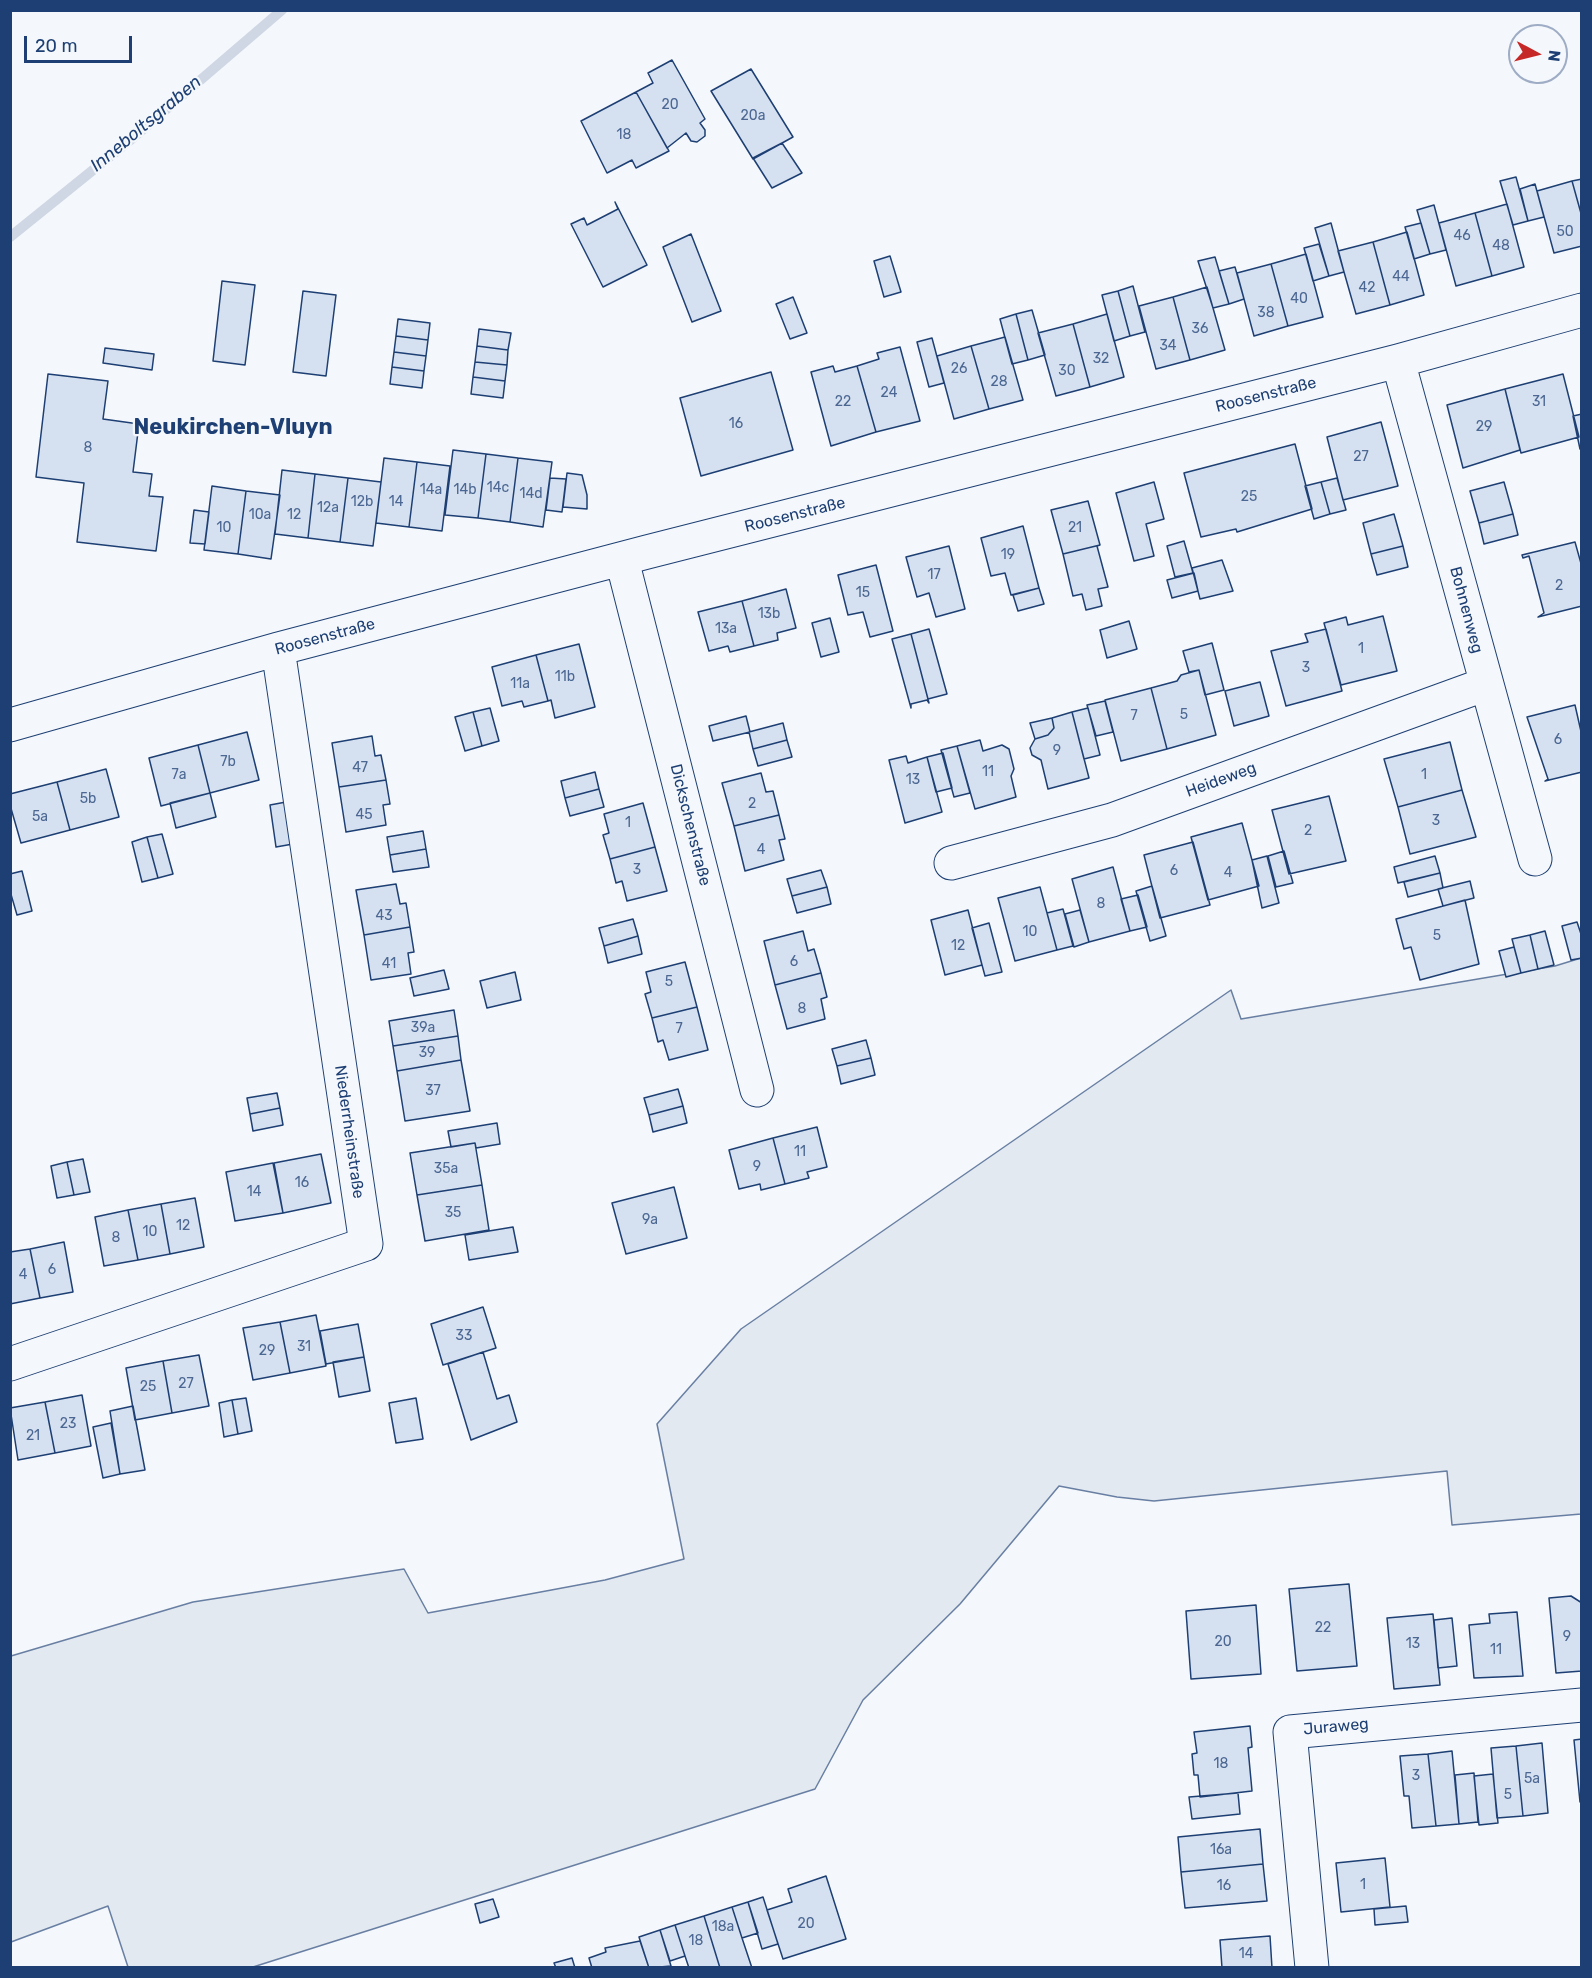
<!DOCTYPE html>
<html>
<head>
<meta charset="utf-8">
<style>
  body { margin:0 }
  #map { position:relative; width:1592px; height:1978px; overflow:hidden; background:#f4f7fb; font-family:Rubik,sans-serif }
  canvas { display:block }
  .frame { position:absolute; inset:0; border:12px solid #1d3f73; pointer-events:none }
  .north { position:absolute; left:1508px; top:24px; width:60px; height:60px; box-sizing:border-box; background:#f4f7fb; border:2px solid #9eadc5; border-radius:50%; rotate:97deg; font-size:16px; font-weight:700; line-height:24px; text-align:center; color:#1d3f73 }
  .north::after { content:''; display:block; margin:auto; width:21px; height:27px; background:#c62828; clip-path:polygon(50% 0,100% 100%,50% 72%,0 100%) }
  .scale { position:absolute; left:24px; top:36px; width:108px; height:27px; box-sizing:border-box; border:3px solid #1d3f73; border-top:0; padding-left:8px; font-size:18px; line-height:21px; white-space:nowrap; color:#1d3f73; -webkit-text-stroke:4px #f4f7fb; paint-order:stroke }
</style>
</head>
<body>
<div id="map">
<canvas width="1592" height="1978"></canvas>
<div class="frame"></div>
<div class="north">N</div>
<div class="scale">20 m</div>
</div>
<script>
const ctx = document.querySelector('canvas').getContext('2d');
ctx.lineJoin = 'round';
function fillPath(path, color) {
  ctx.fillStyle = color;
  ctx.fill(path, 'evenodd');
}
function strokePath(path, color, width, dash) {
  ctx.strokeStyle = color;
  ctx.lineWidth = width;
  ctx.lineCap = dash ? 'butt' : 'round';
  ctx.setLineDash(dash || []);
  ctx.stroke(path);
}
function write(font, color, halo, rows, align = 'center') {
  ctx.font = font + ' Rubik,sans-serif';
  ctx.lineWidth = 4.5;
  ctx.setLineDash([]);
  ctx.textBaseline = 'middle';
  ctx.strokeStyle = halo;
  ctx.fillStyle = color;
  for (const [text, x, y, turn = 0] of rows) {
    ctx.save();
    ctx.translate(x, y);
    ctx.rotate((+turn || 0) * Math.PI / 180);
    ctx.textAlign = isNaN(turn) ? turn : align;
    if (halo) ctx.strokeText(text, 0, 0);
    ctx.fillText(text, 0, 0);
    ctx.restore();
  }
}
const green = new Path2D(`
  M1581,958V1514L1452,1525L1447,1471L1154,1501L1117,1497L1059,1486L960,1604L863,1700L815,1789L253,1967H128L108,1906L11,1942V1656L193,1602L404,1569L428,1613L605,1580L684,1559L657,1424L741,1329L1231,990L1241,1019L1555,966Z`);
const stream = new Path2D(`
  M10,237L134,137L282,10`);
const building = new Path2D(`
  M672,60L705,119L700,123L705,130V136L697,142L691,141L686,133L667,148L636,92L653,83L648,73Z
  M751,69L793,137L753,159L711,91Z
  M636,92L669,151L636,168L632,160L607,173L581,121Z
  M782,143L802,173L772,188L753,158Z
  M1516,177L1528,221L1513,225L1500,181Z
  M1582,179V217L1572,181Z
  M1572,181L1582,217V246L1554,253L1537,191Z
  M1535,184L1544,217L1528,221L1520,189Z
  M615,202L647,265L603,287L571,224L584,218L587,225L618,209Z
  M1507,204L1524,267L1492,276L1475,213Z
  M1434,205L1446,250L1430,254L1417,210Z
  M1475,213L1492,276L1456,286L1439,223Z
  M1331,223L1344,272L1329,276L1315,228Z
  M1421,223L1430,254L1414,259L1405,227Z
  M1407,232L1424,295L1390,305L1373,242Z
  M691,234L721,311L692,322L663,247Z
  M1373,242L1390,305L1356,314L1338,251Z
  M1319,244L1329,276L1313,281L1304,248Z
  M1306,254L1323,317L1288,326L1271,264Z
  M890,256L901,292L884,297L874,261Z
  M1215,257L1229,304L1213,308L1198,261Z
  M1271,264L1288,326L1254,336L1237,273Z
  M1235,267L1244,299L1229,304L1219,271Z
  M222,281L255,285L245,365L213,361Z
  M1133,286L1145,332L1130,336L1118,291Z
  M1207,287L1225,350L1190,360L1173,297Z
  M303,291L336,295L326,376L293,372Z
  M1118,291L1130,336L1114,341L1102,295Z
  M793,297L807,333L790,339L776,304Z
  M1173,297L1190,360L1156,369L1139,306Z
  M1032,310L1045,355L1028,360L1016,314Z
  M1016,314L1028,360L1012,364L1000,319Z
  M1107,314L1124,377L1090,387L1073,324Z
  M398,319L430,323L428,340L396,336Z
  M1073,324L1090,387L1056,396L1038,333Z
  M479,329L511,333L508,350L477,346Z
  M396,336L428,340L426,356L394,352Z
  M1005,337L1023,400L989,409L971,346Z
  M932,338L944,383L929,387L917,342Z
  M477,346L508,350L507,365L475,362Z
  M971,346L989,409L954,419L937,356Z
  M900,347L920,421L876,432L857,366L879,359L877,353Z
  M105,348L154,354L152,370L103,363Z
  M394,352L426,356L424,371L392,367Z
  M475,362L507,365L505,381L473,377Z
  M833,366L835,372L857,366L876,432L831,446L811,372Z
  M392,367L424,371L422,388L390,384Z
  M771,372L793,450L701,476L680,398Z
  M48,374L108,381L103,419L139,424L133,472L152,474L149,496L163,497L156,551L77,542L84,483L36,477Z
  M1563,374L1579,437L1521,453L1505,389Z
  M473,377L505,381L503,398L471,394Z
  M1505,389L1520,450L1463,468L1447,405Z
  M1582,414V449H1580L1573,416Z
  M1381,422L1398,486L1343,500L1327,437Z
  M1295,444L1312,509L1237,532L1236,529L1201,537L1184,473Z
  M453,450L486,454L478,518L445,515Z
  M486,454L518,458L510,522L478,518Z
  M384,458L417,462L409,527L376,523Z
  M518,458L552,462L543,527L510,522Z
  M417,462L450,466L442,531L409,527Z
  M282,470L315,474L308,538L275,534Z
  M567,473L582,475L587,495V509L563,507Z
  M315,474L348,478L340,542L308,538Z
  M348,478L381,482L373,546L340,542Z
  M550,478L566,479L562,512L546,510Z
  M1337,478L1346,510L1330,514L1321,482Z
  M1154,482L1164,519L1146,524L1154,556L1134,561L1116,493Z
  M1321,482L1330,514L1314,519L1305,486Z
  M1504,482L1513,514L1479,523L1470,491Z
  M212,486L246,491L238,554L204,550Z
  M246,491L280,495L271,559L238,554Z
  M1088,501L1100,545L1063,554L1051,510Z
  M194,510L209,512L205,544L190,543Z
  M1394,514L1403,546L1371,554L1363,523Z
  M1513,514L1518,535L1484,544L1479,523Z
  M1023,526L1039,588L1011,595L1005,573L991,576L981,538Z
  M1184,541L1193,573L1175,577L1167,546Z
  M1575,542L1582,567V606L1538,617L1544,613L1529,556L1523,558L1522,555Z
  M1100,545L1097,546L1108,587L1098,589L1102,606L1086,610L1082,594L1073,596L1063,554Z
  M949,546L965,609L936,617L929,593L917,597L906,557Z
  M1403,546L1408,567L1377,575L1371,554Z
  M1222,560L1233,591L1200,599L1192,568Z
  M876,565L893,631L870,637L863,612L848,615L838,575Z
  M1194,573L1198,591L1172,598L1167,580Z
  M1039,588L1044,604L1018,611L1013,595Z
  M786,589L796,628L777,633L778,640L754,646L742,601Z
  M742,601L754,646L730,652L728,646L709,651L698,612Z
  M1383,616L1397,671L1341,685L1324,623L1346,617L1348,625Z
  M830,618L839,652L821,657L812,623Z
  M1129,621L1137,649L1107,658L1100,630Z
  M929,629L947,694L928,699L911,634Z
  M1326,629L1342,691L1286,706L1271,651L1308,642L1305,634Z
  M911,634L929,703L927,700L911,704V708L892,639Z
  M1212,643L1224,690L1205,695L1199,670L1189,672L1183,651Z
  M579,644L595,707L555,718L551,700L548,701L536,655Z
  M536,655L548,701L524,707L522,701L502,706L492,667Z
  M1199,670L1216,735L1167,749L1151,688L1177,681L1181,675Z
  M1260,682L1269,716L1234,726L1225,691Z
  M1151,688L1167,749L1121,761L1105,700Z
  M1105,701L1113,732L1096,736L1087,705Z
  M1575,705L1582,736V772L1545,781L1548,779L1527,717Z
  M490,708L499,741L482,746L473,712Z
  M1088,708L1100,755L1084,759L1072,712Z
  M473,712L482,746L465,751L455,717Z
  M1072,712L1089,778L1048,789L1041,760L1032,755L1030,748L1035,739L1048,735L1054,728L1052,718Z
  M746,716L750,732L713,741L709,726Z
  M1052,718L1054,728L1048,735L1035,739L1030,723Z
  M783,723L787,740L753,749L749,732Z
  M247,732L259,780L210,793L198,745Z
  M372,736L375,756L381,755L386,780L339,787L332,743Z
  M787,740L792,757L758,766L753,749Z
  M980,740L983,751L1002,745L1009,749L1014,769L1011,776L1016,797L975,809L957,746Z
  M1450,742L1462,790L1398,807L1384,759Z
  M198,745L210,793L161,806L149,758Z
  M957,746L970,793L954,797L941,750Z
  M943,753L952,788L936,792L927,757Z
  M906,756L908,763L927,757L942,812L905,823L889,760Z
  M106,769L119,817L70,830L57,782Z
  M595,772L599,789L565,798L561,781Z
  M761,773L766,792L773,791L779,815L734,826L722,783Z
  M386,780L390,804L383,805L386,825L346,832L339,787Z
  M57,782L70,830L21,843L10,805V794Z
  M599,789L604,807L570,816L565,798Z
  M1462,790L1476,837L1410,854L1398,807Z
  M210,793L216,817L176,828L170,803Z
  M1329,796L1346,861L1289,874L1272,810Z
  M286,802L293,844L276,847L270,805Z
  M643,803L655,847L610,859L603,835L609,833L604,814Z
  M779,815L785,839L779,840L784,860L745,871L734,826Z
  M1242,823L1259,886L1208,900L1191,837Z
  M423,831L426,849L390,855L387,837Z
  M162,834L173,874L158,878L147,837Z
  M147,837L158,878L142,882L132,842Z
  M1193,842L1210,905L1160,918L1144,855Z
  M655,847L667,891L627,901L622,881L616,883L610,859Z
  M426,849L429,867L393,872L390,855Z
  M1284,851L1293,883L1276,887L1268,856Z
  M1267,856L1279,903L1262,908L1252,860Z
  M1435,856L1440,873L1398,883L1394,867Z
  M1113,867L1130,931L1089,942L1072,879Z
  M821,870L827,887L792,896L787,879Z
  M22,871L32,911L17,915L10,891V874Z
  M1440,873L1443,888L1408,897L1404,882Z
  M1470,881L1474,898L1443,906L1438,889Z
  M396,884L400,904L406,903L410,927L364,935L356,890Z
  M1152,886L1166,936L1150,941L1136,891Z
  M827,887L831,904L797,913L792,896Z
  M1040,887L1057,950L1015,961L998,898Z
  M1138,895L1147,927L1130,931L1121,899Z
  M1465,900L1479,964L1420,980L1411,947L1404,949L1396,919Z
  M1063,909L1073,946L1057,950L1047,913Z
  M968,910L982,965L945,975L931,920Z
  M1080,910L1089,942L1074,947L1065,914Z
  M633,919L638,936L604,946L599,928Z
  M1577,922L1582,937V958L1571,960L1562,926Z
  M989,923L1002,972L985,976L972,928Z
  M410,927L414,952L408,953L411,974L371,980L364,935Z
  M803,931L808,951L814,949L821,973L775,985L764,941Z
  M1545,931L1554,965L1538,969L1530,935Z
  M1530,935L1538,969L1521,973L1512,939Z
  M638,936L642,954L608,963L604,946Z
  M1514,947L1521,973L1506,977L1499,951Z
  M685,962L697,1007L652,1018L645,994L651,992L646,972Z
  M444,970L449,989L414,996L410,978Z
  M515,972L521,1000L487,1008L480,981Z
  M821,973L827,997L821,999L825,1019L787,1029L775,985Z
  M697,1007L708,1050L669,1060L663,1040L658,1042L652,1018Z
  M454,1010L458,1036L393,1046L389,1021Z
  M458,1036L461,1060L397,1071L393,1046Z
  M866,1040L871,1058L837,1066L832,1049Z
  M871,1058L875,1075L841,1084L837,1066Z
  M461,1060L470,1111L405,1121L397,1071Z
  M678,1089L683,1106L649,1115L644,1098Z
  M277,1093L280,1108L250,1114L247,1098Z
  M683,1106L687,1123L653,1132L649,1115Z
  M280,1108L283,1125L253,1131L250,1114Z
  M497,1123L500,1144L476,1148L475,1143L451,1147L448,1131Z
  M817,1127L827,1167L807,1172L809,1178L785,1184L773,1138Z
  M773,1138L785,1184L761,1190L760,1184L739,1189L729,1150Z
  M475,1143L482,1185L417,1195L410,1153Z
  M321,1154L331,1203L283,1213L274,1163Z
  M83,1159L90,1192L74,1195L67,1162Z
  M67,1162L74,1195L57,1198L51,1166Z
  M273,1163L283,1213L235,1221L226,1172Z
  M482,1185L489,1230L425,1241L417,1195Z
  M674,1187L687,1238L626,1254L612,1203Z
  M195,1198L204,1247L170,1254L161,1204Z
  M161,1204L170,1254L138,1260L128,1210Z
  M128,1210L138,1260L104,1266L95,1217Z
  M513,1227L518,1252L469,1260L465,1235Z
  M64,1242L73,1292L40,1298L30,1249Z
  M30,1249L40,1298L10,1304V1252Z
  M483,1307L496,1348L443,1365L431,1324Z
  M316,1315L326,1366L290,1373L280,1322Z
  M280,1322L290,1373L253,1380L243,1328Z
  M358,1324L364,1357L326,1364L320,1331Z
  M483,1352L497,1399L509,1395L517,1422L471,1440L448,1364Z
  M199,1355L209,1406L172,1413L163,1361Z
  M364,1357L370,1391L339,1397L333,1362Z
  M163,1361L172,1413L135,1420L126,1368Z
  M82,1395L91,1446L55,1453L45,1402Z
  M246,1398L252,1431L238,1434L232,1400Z
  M416,1398L423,1439L396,1443L389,1403Z
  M232,1400L238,1434L224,1437L219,1403Z
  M45,1402L55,1453L18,1460L10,1408Z
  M133,1406L145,1470L120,1474L110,1411Z
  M111,1423L120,1474L103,1478L93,1427Z
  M1349,1584L1357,1666L1297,1671L1289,1589Z
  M1571,1596L1582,1603V1671L1556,1673L1549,1598Z
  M1256,1605L1261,1674L1191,1679L1186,1611Z
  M1517,1612L1523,1676L1474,1678L1469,1625L1490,1623L1489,1614Z
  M1433,1614L1440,1685L1394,1689L1387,1618Z
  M1452,1618L1457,1666L1438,1668L1434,1620Z
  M1250,1726L1252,1747L1248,1748L1252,1791L1200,1797L1198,1775H1194L1192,1754L1197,1753L1194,1732Z
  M1582,1739V1802H1580L1574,1740Z
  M1542,1743L1548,1813L1523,1816L1516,1746Z
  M1516,1746L1523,1816L1497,1818L1491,1748Z
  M1452,1751L1459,1824L1436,1826L1428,1754Z
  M1428,1754L1436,1826L1412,1828L1409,1796H1404L1400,1756Z
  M1474,1773L1478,1822L1459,1824L1455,1775Z
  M1493,1774L1498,1823L1479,1825L1474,1776Z
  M1238,1793L1240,1814L1192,1819L1189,1797Z
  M1260,1829L1263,1864L1181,1872L1178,1837Z
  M1385,1858L1390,1907L1341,1912L1336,1863Z
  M1263,1864L1267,1901L1185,1908L1181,1872Z
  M826,1876L846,1939L783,1959L767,1910L792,1902L788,1889Z
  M763,1897L778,1944L762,1949L748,1902Z
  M493,1899L499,1917L480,1923L475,1904Z
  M748,1902L758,1933L742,1938L732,1907Z
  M1406,1906L1408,1922L1375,1925L1374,1909Z
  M732,1907L742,1938L752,1968H720L704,1916Z
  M704,1916L720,1968H689L685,1956L675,1925Z
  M675,1925L685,1956L670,1961L660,1930Z
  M660,1930L671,1966L649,1968L639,1937Z
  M1270,1936L1272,1968H1222L1220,1940Z
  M640,1941L649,1968H592L589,1958L606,1952L605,1948Z
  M572,1958L575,1968H556L554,1963Z`);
const minor = new Path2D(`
  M1398,361L1535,859
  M622,560L757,1090
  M10,725L278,649L647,552L1398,361L1582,310
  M951,863L1112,820L1486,684
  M10,1364L366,1244L278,649
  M1312,1968L1290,1732L1582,1705`);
const numberNames = [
  ["20",670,105],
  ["20a",753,116],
  ["18",624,135],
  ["50",1565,232],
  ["46",1462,236],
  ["48",1501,246],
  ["44",1401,277],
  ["42",1367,288],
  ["40",1299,299],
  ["38",1266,313],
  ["36",1200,329],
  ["34",1168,346],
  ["32",1101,359],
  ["26",959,369],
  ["30",1067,371],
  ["28",999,382],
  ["24",889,393],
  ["22",843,402],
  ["31",1539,402],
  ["16",736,424],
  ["29",1484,427],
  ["8",88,448],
  ["27",1361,457],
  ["14c",498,488],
  ["14a",431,490],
  ["14b",465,490],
  ["14d",531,494],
  ["25",1249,497],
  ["12b",362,502],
  ["14",396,502],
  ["12a",328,508],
  ["10a",260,515],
  ["12",294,515],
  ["10",224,528],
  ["21",1075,528],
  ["19",1008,555],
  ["17",934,575],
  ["2",1559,586],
  ["15",863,593],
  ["13b",769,614],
  ["13a",726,629],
  ["1",1361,649],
  ["3",1306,668],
  ["11b",565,677],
  ["11a",520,684],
  ["5",1184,715],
  ["7",1134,716],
  ["6",1558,740],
  ["9",1057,751],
  ["7b",228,762],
  ["47",360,768],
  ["11",988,772],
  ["7a",179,775],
  ["1",1424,775],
  ["13",913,780],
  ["5b",88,799],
  ["2",752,804],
  ["45",364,815],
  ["5a",40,817],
  ["3",1436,821],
  ["1",628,823],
  ["2",1308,831],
  ["4",761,850],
  ["3",637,870],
  ["6",1174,871],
  ["4",1228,873],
  ["8",1101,904],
  ["43",384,916],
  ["10",1030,932],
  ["5",1437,936],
  ["12",958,946],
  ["6",794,962],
  ["41",389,964],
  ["5",669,982],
  ["8",802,1009],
  ["39a",423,1028],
  ["7",679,1029],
  ["39",427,1053],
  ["37",433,1091],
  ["11",800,1152],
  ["9",757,1167],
  ["35a",446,1169],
  ["16",302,1183],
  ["14",254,1192],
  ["35",453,1213],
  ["9a",650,1220],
  ["12",183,1226],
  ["10",150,1232],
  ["8",116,1238],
  ["6",52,1270],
  ["4",23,1275],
  ["33",464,1336],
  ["31",304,1347],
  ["29",267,1351],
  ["27",186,1384],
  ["25",148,1387],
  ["23",68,1424],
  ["21",33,1436],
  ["22",1323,1628],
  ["9",1567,1637],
  ["20",1223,1642],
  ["13",1413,1644],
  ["11",1496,1650],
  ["18",1221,1764],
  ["3",1416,1776],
  ["5a",1532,1779],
  ["5",1508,1795],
  ["16a",1221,1850],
  ["1",1363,1885],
  ["16",1224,1886],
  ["20",806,1924],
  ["18a",723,1927],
  ["18",696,1941],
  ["14",1246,1954]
];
const streetNames = [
  ["Roosenstraße",1266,395,-14],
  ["Roosenstraße",795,515,-14],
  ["Bohnenweg",1466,610,75],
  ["Roosenstraße",325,637,-15],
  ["Heideweg",1221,780,-20],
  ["Dickschenstraße",690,825,76],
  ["Niederrheinstraße",349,1132,82],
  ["Juraweg",1336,1727,-5]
];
const waterNames = [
  ["Inneboltsgraben",146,124,-40]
];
const districtNames = [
  ["Neukirchen-Vluyn",233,428]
];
fillPath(green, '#e3e9f0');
strokePath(green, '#687fa3', 1.5);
strokePath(stream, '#cfd7e4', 10);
fillPath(building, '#d5e0f0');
strokePath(building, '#1d3f73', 1.5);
strokePath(minor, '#1d3f73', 35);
strokePath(minor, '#f4f7fb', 33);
write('14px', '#4b6792', null, numberNames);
write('16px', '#1d3f73', '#f4f7fb', streetNames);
write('italic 18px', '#1d3f73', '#f4f7fb', waterNames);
write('bold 22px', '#1d3f73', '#f4f7fb', districtNames);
</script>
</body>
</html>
